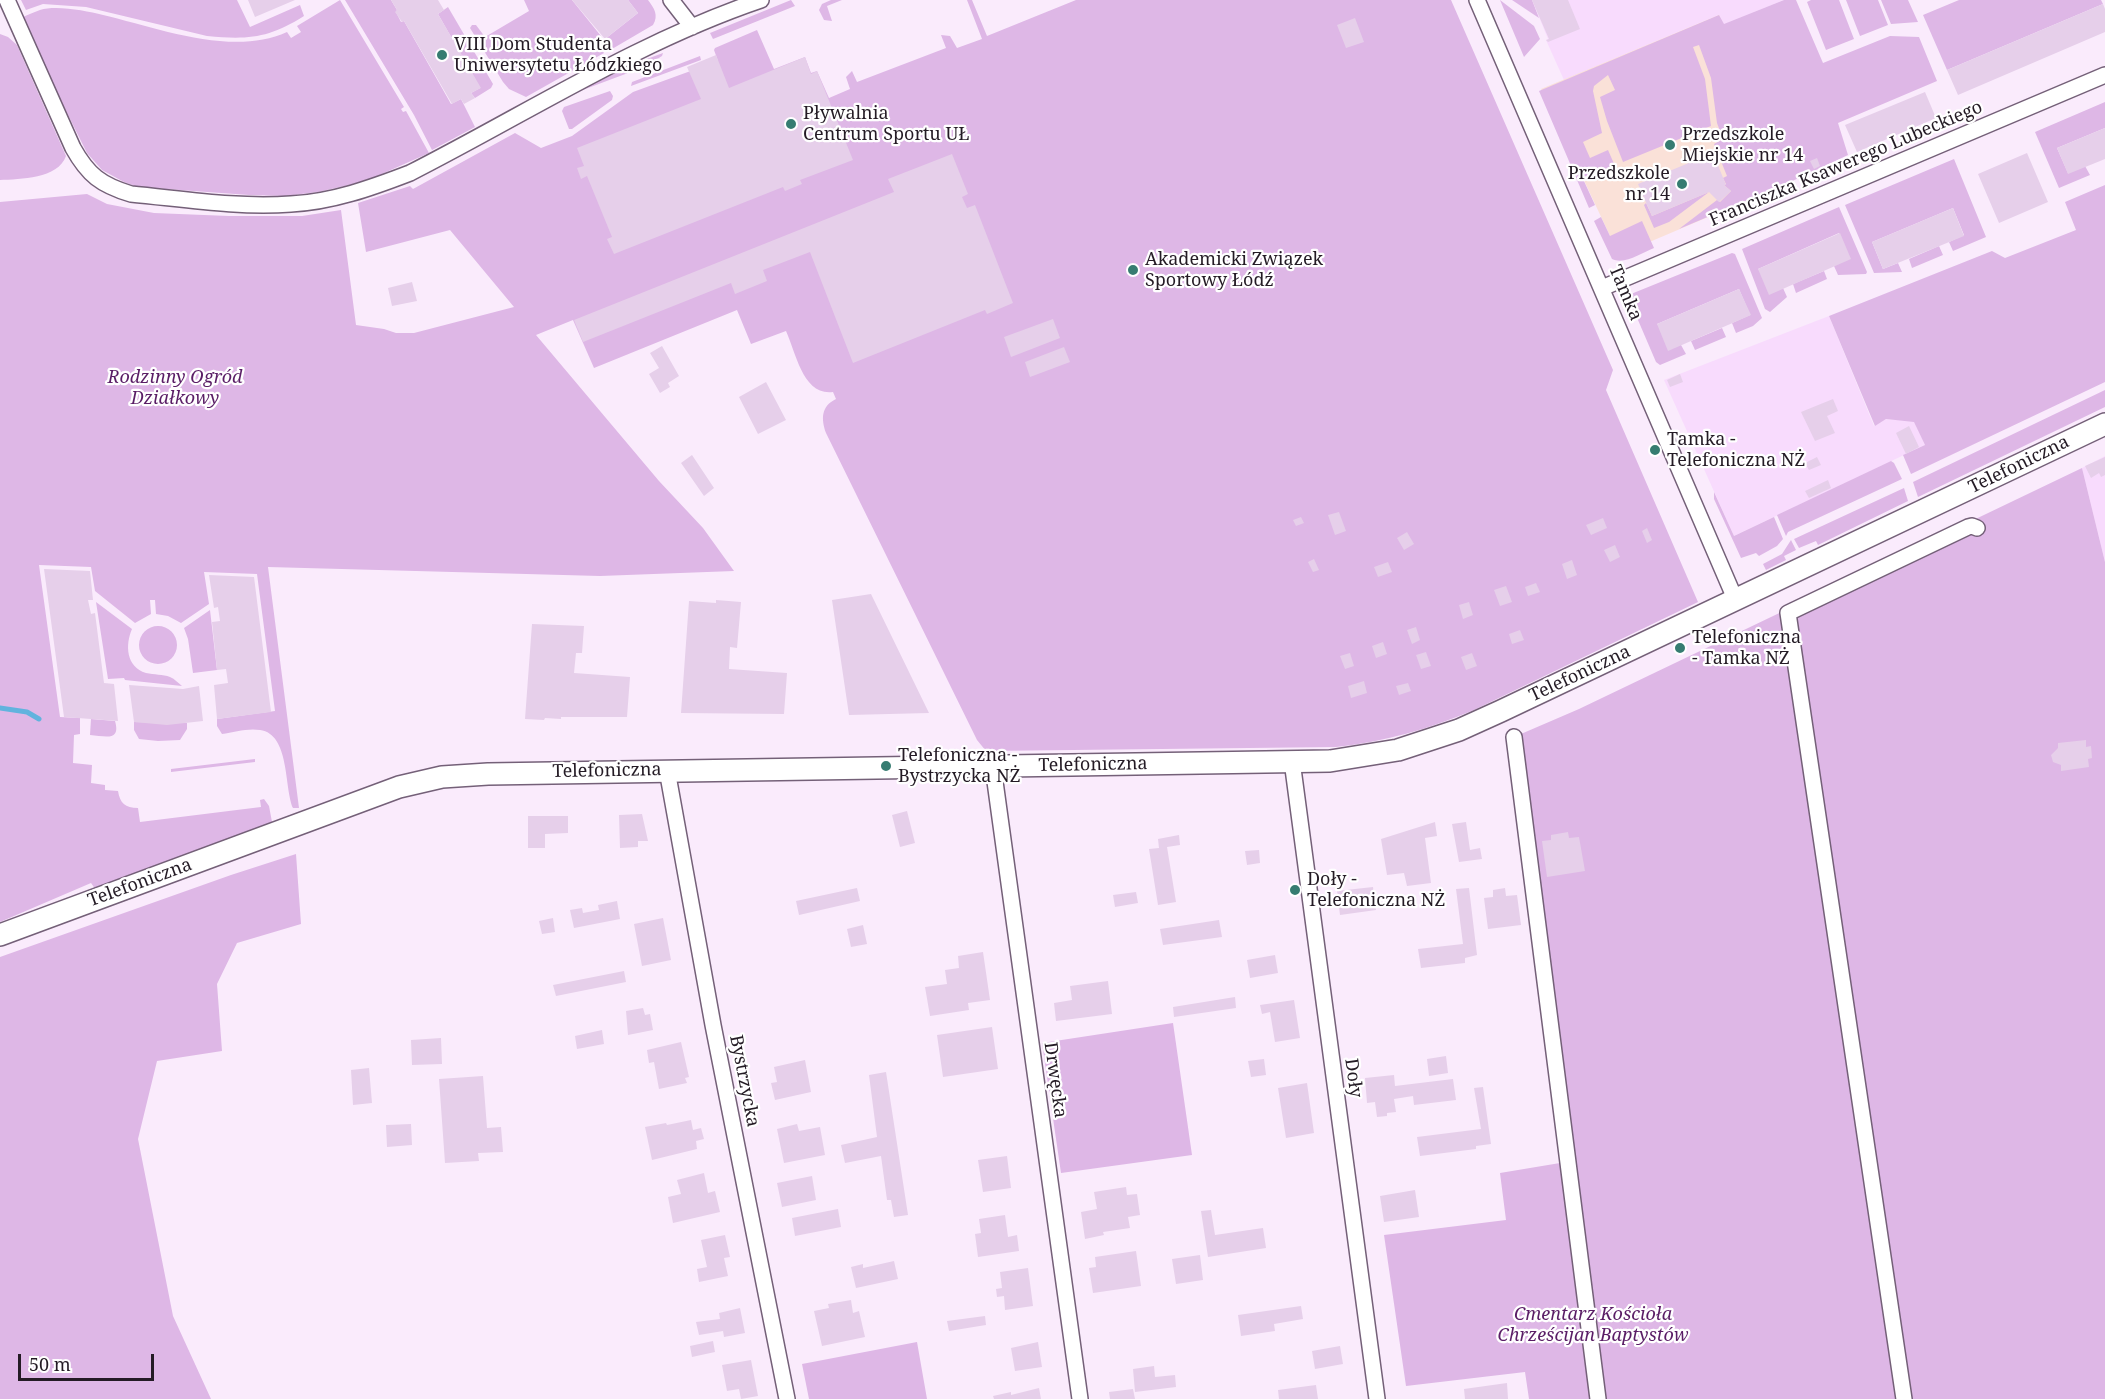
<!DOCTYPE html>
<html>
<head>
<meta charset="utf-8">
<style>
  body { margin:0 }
  #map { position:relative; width:2105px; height:1399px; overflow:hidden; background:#faebfc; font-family:"Noto Serif",serif }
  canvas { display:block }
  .scale { position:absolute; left:18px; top:1354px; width:136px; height:27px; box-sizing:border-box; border:3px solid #241b25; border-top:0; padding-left:8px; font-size:18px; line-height:21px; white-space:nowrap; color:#241b25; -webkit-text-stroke:4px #fff; paint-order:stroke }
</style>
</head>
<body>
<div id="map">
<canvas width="2105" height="1399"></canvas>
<div class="scale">50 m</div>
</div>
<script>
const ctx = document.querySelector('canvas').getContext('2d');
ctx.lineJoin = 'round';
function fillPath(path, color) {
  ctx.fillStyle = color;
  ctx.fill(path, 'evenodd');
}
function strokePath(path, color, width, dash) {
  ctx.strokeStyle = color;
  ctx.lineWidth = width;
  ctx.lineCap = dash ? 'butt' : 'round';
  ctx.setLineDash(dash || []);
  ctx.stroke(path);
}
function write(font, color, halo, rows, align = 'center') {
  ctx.font = font + ' "Noto Serif",serif';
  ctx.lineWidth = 4.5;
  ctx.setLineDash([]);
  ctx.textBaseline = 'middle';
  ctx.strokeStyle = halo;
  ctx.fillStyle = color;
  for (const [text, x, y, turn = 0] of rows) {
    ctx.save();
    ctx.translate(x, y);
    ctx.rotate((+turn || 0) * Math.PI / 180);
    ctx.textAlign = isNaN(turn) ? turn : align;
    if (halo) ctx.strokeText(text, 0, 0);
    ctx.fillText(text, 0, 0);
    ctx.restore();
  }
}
const built = new Path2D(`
  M1532,0H1784L1723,25L1719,15L1564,80L1546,40L1548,39Z
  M1829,316L1874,426L1886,419L1914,421L1925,445L1734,536L1664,380Z
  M2105,456V562L2082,468Z`);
const education = new Path2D(`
  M1719,15L1788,183L1619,255L1541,89Z`);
const green = new Path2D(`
  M21,0H237L250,27L300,5L304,16C269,38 249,40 207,36L86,7L43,4L26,10Z
  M340,0L404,107L401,109L403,112L406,111L429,153L375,177L349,185L318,192L285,196L249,195L138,187L124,182L102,170L87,153L45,69L23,17C28,15 34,12 40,10C57,5 86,11 103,15C158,28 233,57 287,32L291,38L301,32L297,26Z
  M345,0H391L397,10L396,12L401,22L404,21L451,104L461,99L475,127L432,150L414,115Z
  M524,0H572L601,36L595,41L604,53L526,97L509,89L503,82L470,28L472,25H476L485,37L529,11Z
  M628,0H648C654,8 659,15 653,25L612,49L605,39L638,13Z
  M791,0L795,6L713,39L710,33Z
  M831,0H842L827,6L832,21L824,20L819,10L822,4Z
  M967,0H972L987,36L1076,0H1451L1613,370L1606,390L1698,602L1474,710C1429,729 1384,742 1336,747L986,751L977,740L826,433C821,419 821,406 836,399L833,392C803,396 796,353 786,331L751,344L737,310L594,368L573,320L536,335L659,481L703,528L734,571L600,576L268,567L299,808H293C284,787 290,734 260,730C248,728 234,732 222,734L217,726V719L275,711L257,574L204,572L209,604L181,623L168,616L156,614L155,600H150L151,614L135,623L95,591L91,567L39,565L60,717L80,718V734L74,735L73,763L92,765L91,783L105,785V790L118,791C120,803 125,808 138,808L140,822L261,807L260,800L264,799L269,806L272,822L96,890L91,883L0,922V202L87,194L107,204L154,213L229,216H302L341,210L356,325L384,329L396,333H414L514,307L450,230L366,252L358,203L410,186L413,189L515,133L541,148L572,136L633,92L718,61L714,50L715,48L757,30L774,69L805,57L811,73L817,71L829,98L850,89L846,77L852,71L857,82L946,48L941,35L950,36L957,48L982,39Z
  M1500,0L1534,26L1540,39L1524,57Z
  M1512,0H1532L1539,18Z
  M1784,0H1796L1823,63L1890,36L1919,37L1937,81L1838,123L1848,155L1788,183L1679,229L1717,200L1720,202L1731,191L1724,185L1726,184L1723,178L1727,176L1714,144L1723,139L1717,123L1711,78L1699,45L1693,47L1705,79L1711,126L1623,162L1607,121L1600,97L1615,90L1608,75L1594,86L1593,91L1602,133L1583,142L1590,158L1608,150L1615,166L1583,179L1595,205L1589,208L1539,91L1719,15L1724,24Z
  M1811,0H1839L1854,39L1826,50L1807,2Z
  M1846,0H1878L1888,25L1860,36Z
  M1881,0H1908L1918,22L1891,24Z
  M1959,0H2101L2103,4L1947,70L1923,15Z
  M448,7L493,84L491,88L475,98L471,93L480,88L438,14Z
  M0,34L8,37L17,45L66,156C58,179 20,179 0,180Z
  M663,53L662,56L644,67L572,94L617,70Z
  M700,56L701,60L631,86L632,82Z
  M610,91L613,96L612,100L572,129H569L562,111L564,107Z
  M2105,102V128L2057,148L2068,173L2085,166L2090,175L2059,188L2035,132Z
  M1954,159L1986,237L1953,251L1949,242L1964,235L1953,208L1872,242L1883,269L1898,263L1902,272L1874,273L1845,205Z
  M2105,185V382L1911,474L1903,455L1925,445L1914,422L1886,419L1875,426L1829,316L1992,251L2005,258L2076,230L2065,202Z
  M1709,192L1669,222L1654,228L1644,205L1646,203L1652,216Z
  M1839,207L1867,272L1866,274L1838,275L1834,266L1839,233L1758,269L1783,288L1787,297L1770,312L1765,309L1742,249Z
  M1601,217L1610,236L1642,221L1654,248C1641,253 1625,265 1612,259L1594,221Z
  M1939,246L1943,255L1912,268L1909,259Z
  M1732,253L1735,254L1762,318L1753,326L1736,333L1732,323L1750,315L1739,289L1657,324L1681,345L1686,354L1660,365L1656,362L1629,299L1631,294Z
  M1824,271L1827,279L1796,293L1793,284Z
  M1722,328L1726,337L1695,350L1691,341Z
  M2105,390V407L1918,497L1913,482Z
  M1891,461L1894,463L1902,479L1788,532L1786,536L1777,515Z
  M2082,468L2105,562V1399H1529L1525,1372L1406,1386L1384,1235L1506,1220L1500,1173L1560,1163L1507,740L1579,709Z
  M1904,488L1908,501L1818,545L1816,541L1799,548L1794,539Z
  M1714,492L1734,536L1774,517L1783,539L1777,546L1759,556L1756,553L1741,558L1714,499Z
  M1791,540L1796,550L1784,556L1786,560L1766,570L1763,564L1782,554Z
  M96,602L132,629C125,645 126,667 146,673C154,675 163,674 170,677C175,679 178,683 182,686L125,680L124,678L108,679Z
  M210,610L217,670L193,673L188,639L184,628Z
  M139 645a19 19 0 1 1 38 0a19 19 0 1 1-38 0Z
  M91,719L115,721C121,742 105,736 90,735Z
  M134,722L187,723V729L180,740L158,741L139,739L134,730Z
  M255,759V762L171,772V769Z
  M296,854L301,924L237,943L217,984L222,1051L157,1061L138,1139L173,1316L211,1399H0V957L231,875Z
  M1173,1023L1192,1155L1061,1173L1042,1043Z
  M917,1342L927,1399H809L802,1364Z`);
const stream = new Path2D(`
  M0,708L27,712L39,719`);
const building = new Path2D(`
  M248,0H295L255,17Z
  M391,0H438L444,10L438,14L481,88L471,93L475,98L464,104L461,99L452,104L404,21L402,22L395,12L397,10Z
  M572,0H628L638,13L605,39Z
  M1532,0H1568L1580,29L1548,42L1546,40L1549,39Z
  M2103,4L2105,9V32L1958,95L1947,70Z
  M1355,18L1364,42L1346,48L1337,25Z
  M716,55L729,88L805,57L811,74L817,71L853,160L800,180L802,184L785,191L783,187L614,254L607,239L612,237L587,176L581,179L577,168L584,166L577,148L701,99L687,67Z
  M1925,92L1936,118L1857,152L1845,125Z
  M2105,128V159L2068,174L2057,148Z
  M1713,153L1726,185H1724L1731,191L1719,202L1709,192L1652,216L1638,184Z
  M2027,153L2048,202L1999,223L1978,174Z
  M952,154L968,194L962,197L967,208L975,205L1013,303L987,314L985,310L853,363L810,252L763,270L767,281L735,294L731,283L583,342L574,320L894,192L888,179Z
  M1817,158L1820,166L1814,169L1810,161Z
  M1953,208L1964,236L1883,269L1872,242Z
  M1840,233L1851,259L1769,295L1758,269Z
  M412,282L417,301L392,306L388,288Z
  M1739,289L1751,315L1668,351L1657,324Z
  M1053,319L1060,338L1011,357L1004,337Z
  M662,346L679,376L668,383L670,387L660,393L649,374L659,368L650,353Z
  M1064,347L1070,362L1030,377L1025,362Z
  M1680,374L1683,382L1670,387L1667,380Z
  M766,382L786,420L758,434L739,397Z
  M1833,399L1838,411L1827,416L1835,433L1815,441L1801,412Z
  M1909,426L1919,447L1906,454L1896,433Z
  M692,455L714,488L704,496L681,463Z
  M1817,457L1821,465L1809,470L1805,463Z
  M2105,457V475L2101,477L2099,473L2091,478L2085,466Z
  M1828,480L1831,488L1809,498L1805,491Z
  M1339,512L1346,531L1335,535L1328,515Z
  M1301,517L1304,523L1296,526L1293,520Z
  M1603,518L1607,528L1591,535L1586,525Z
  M1647,528L1652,540L1647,543L1642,531Z
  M1407,532L1414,544L1404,550L1397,538Z
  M1615,545L1620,557L1610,562L1604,550Z
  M1314,559L1319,570L1313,572L1308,562Z
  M1572,560L1577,575L1567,579L1562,564Z
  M1388,562L1392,572L1378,577L1374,567Z
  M44,569L90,571L93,600H88L91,614L95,613L104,683L114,684L118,721L64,717Z
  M209,575L254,577L271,712L217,719L214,685L228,683L226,669L217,670L212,622L220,621L218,607L214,608Z
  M1536,583L1540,592L1528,596L1525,587Z
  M1506,586L1512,602L1500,606L1494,590Z
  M871,594L929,713L849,715L832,600Z
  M716,600L741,602L737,648L730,647L729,669L787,673L784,714L681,713L689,601L716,603Z
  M1469,602L1473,615L1463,619L1459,605Z
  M532,624L584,626L582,653H576L574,673L630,677L627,717H561V719L545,718L544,720L525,719Z
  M1416,627L1420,640L1412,644L1407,630Z
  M1520,630L1524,640L1512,644L1509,634Z
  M1383,642L1387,654L1376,658L1372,646Z
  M1426,652L1431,666L1421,669L1416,655Z
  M1350,653L1354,666L1345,669L1340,656Z
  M1472,653L1477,666L1466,670L1461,657Z
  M1364,681L1367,693L1351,698L1348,686Z
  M1408,683L1411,691L1399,695L1396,686Z
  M129,685L183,689L199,686L203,721L167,725L134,722Z
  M2086,740V747L2091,746L2092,758L2088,759L2089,767L2061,771V765L2053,762L2051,755L2058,748V743Z
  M907,811L915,843L900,847L892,815Z
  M642,814L648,841H638V847L620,848L619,815Z
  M528,816H568V833L545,834V848H528Z
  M1435,822L1437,836L1425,838L1431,883L1407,886L1404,873L1387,875L1381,839Z
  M1466,822L1470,850L1480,848L1482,859L1459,862L1452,824Z
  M1568,832L1569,838L1579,837L1585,871L1547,877L1542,841L1551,840V835Z
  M1179,835L1180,845L1167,847L1176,902L1158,905L1149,849L1159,848L1158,839Z
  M1259,850L1260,863L1247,865L1245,851Z
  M1373,887L1376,910L1340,915L1337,891Z
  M857,888L860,901L799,915L796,901Z
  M1469,888L1477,955L1465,958V963L1421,968L1418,949L1463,944L1456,889Z
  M1505,888L1506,896L1517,895L1521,925L1488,929L1484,898L1493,897V890Z
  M1136,892L1138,903L1115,907L1113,895Z
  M617,901L620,919L574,928L570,910L582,908L583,913L599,910L598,905Z
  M553,918L555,932L542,934L539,921Z
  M663,918L671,960L642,966L634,924Z
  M1219,920L1222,937L1163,945L1160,929Z
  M863,925L867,944L851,947L847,929Z
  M983,952L990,1000L968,1003L969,1010L930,1016L925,987L947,984L945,970L959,968L958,956Z
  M1275,955L1278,973L1250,978L1247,960Z
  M624,971L626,982L556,996L553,985Z
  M1108,981L1112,1014L1056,1021L1054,1003L1072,1000L1070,986Z
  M1235,997L1236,1008L1174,1017L1173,1007Z
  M1294,1000L1300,1038L1275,1042L1270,1012L1262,1014L1260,1005Z
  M643,1008L645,1015L650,1014L653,1030L628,1035L626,1011Z
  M992,1027L998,1069L943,1077L937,1035Z
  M602,1030L604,1044L577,1049L575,1036Z
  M441,1038L442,1064L412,1065L411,1040Z
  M681,1042L689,1077L685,1078L687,1083L659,1089L654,1062L649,1063L647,1050Z
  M1446,1056L1448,1073L1429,1076L1427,1059Z
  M1264,1059L1266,1075L1251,1077L1248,1061Z
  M805,1060L811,1092L775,1100L771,1083L777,1082L774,1067Z
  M369,1068L372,1103L353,1105L351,1070Z
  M886,1072L908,1215L894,1217L891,1200H887L881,1156L845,1163L841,1145L877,1137L869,1075Z
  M1394,1075L1395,1086L1453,1079L1456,1100L1414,1105L1413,1096L1394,1099L1396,1112L1387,1113V1116L1377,1117L1375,1102L1367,1103L1365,1078Z
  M483,1076L487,1128L501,1127L503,1152L478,1153L479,1161L445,1163L439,1079Z
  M1307,1083L1314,1133L1286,1138L1278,1088Z
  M1483,1087L1491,1144L1476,1146V1149L1420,1156L1417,1137L1481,1129L1474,1088Z
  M691,1120L693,1130L701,1128L704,1139L696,1141L697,1149L652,1160L645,1127L666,1123L667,1125Z
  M411,1124L412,1145L387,1147L386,1125Z
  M797,1124L799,1131L820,1127L825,1155L784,1163L777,1129Z
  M1007,1156L1011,1188L983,1192L978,1160Z
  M704,1173L708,1193L715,1191L720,1212L673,1223L668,1197L681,1194L677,1180Z
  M812,1176L816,1200L782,1207L777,1183Z
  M1126,1187L1127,1195L1137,1194L1140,1215L1128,1217L1130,1228L1103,1232L1104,1235L1085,1239L1081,1212L1097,1209L1094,1192Z
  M1415,1190L1419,1217L1384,1222L1380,1196Z
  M838,1209L841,1227L795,1236L792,1218Z
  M1211,1210L1215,1235L1263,1228L1266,1248L1208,1257L1201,1211Z
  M1005,1215L1008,1237L1017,1235L1019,1251L978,1257L975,1234L981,1233L979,1219Z
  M725,1235L730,1257L724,1258L728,1276L699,1282L697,1269L707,1267L701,1240Z
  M1136,1251L1141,1286L1093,1293L1089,1268L1096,1267L1095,1257Z
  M1200,1255L1203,1280L1176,1284L1172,1259Z
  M894,1261L898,1279L856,1288L851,1267L863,1264V1268Z
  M1028,1268L1033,1306L1005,1310L1004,1296L997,1297L996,1289L1002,1288L1000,1272Z
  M851,1300L853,1313L859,1311L865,1337L822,1346L814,1311L829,1308L828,1304Z
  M1301,1306L1303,1319L1274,1324L1275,1331L1241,1336L1238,1315Z
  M740,1308L745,1333L724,1337L723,1331L699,1335L696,1322L720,1319L719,1313Z
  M985,1316L986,1325L949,1331L947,1321Z
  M713,1341L715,1352L692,1357L690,1346Z
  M1038,1342L1042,1367L1015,1371L1011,1348Z
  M1340,1346L1343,1364L1315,1369L1312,1351Z
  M751,1360L758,1396L741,1399L739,1389L727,1391L722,1365Z
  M1154,1366L1155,1377L1175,1375L1176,1387L1135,1392L1133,1369Z
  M1507,1383L1508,1399H1465L1464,1389Z
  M1316,1385L1318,1399H1279L1278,1390Z
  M1039,1388L1041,1399H994L993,1396L1011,1392V1395Z
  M1133,1389L1135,1399H1110L1109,1392Z`);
const street = new Path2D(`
  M7,0L73,148C88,175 101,185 131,194C184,199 238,208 291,204C332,202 371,188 410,173C526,114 637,42 761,0
  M671,0L692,27
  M1477,0L1736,601
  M1602,288L2105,75
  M1514,737L1598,1399
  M1292,761L1377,1399
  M993,767L1080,1399
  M667,770L713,1025L787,1399
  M1904,1399L1788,613L1968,527L1972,526L1977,528`);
const secondary = new Path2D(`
  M0,935L399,787L442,777L488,774L1330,761L1398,750L1459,730L1501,711L2105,424`);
const markers = [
  [442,55,6,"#367c71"],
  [791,124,6,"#367c71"],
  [1670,145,6,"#367c71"],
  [1682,184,6,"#367c71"],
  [1133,270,6,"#367c71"],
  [1655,450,6,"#367c71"],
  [1680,648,6,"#367c71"],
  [886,766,6,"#367c71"],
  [1295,890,6,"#367c71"]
];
const poiNames = [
  ["VIII Dom Studenta",454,45],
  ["Uniwersytetu Łódzkiego",454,66],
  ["Pływalnia",803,114],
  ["Centrum Sportu UŁ",803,135],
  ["Przedszkole",1682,135],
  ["Miejskie nr 14",1682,156],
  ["Przedszkole",1670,174,"right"],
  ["nr 14",1670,195,"right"],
  ["Akademicki Związek",1145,260],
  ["Sportowy Łódź",1145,281],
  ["Tamka -",1667,440],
  ["Telefoniczna NŻ",1667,461],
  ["Telefoniczna",1692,638],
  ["- Tamka NŻ",1692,659],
  ["Telefoniczna -",898,756],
  ["Bystrzycka NŻ",898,777],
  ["Doły -",1307,880],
  ["Telefoniczna NŻ",1307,901]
];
const streetNames = [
  ["Franciszka Ksawerego Lubeckiego",1846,164,-23],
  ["Tamka",1625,293,67],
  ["Telefoniczna",2019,465,-26],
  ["Telefoniczna",1580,674,-25],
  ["Telefoniczna",1093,765,-1],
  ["Telefoniczna",607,771,-1],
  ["Telefoniczna",140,883,-20],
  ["Doły",1353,1078,82],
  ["Drwęcka",1055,1080,82],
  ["Bystrzycka",744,1081,79]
];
const parkNames = [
  ["Rodzinny Ogród",175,378],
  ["Działkowy",175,399],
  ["Cmentarz Kościoła",1593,1315],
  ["Chrześcijan Baptystów",1593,1336]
];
fillPath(built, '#f8dbfd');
fillPath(education, '#fae1d8');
fillPath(green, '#deb7e6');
strokePath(stream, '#61b3de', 5);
fillPath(building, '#e6cfea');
strokePath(street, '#746078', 18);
strokePath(secondary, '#746078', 24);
strokePath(street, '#fff', 15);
strokePath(secondary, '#fff', 21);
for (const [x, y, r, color] of markers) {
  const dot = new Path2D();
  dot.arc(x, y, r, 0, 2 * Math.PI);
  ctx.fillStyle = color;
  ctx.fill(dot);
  strokePath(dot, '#fff', 2);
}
write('18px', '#241b25', '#fff', poiNames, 'left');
write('18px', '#241b25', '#fff', streetNames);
write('italic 18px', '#5a1d66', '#fff', parkNames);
</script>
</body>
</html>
